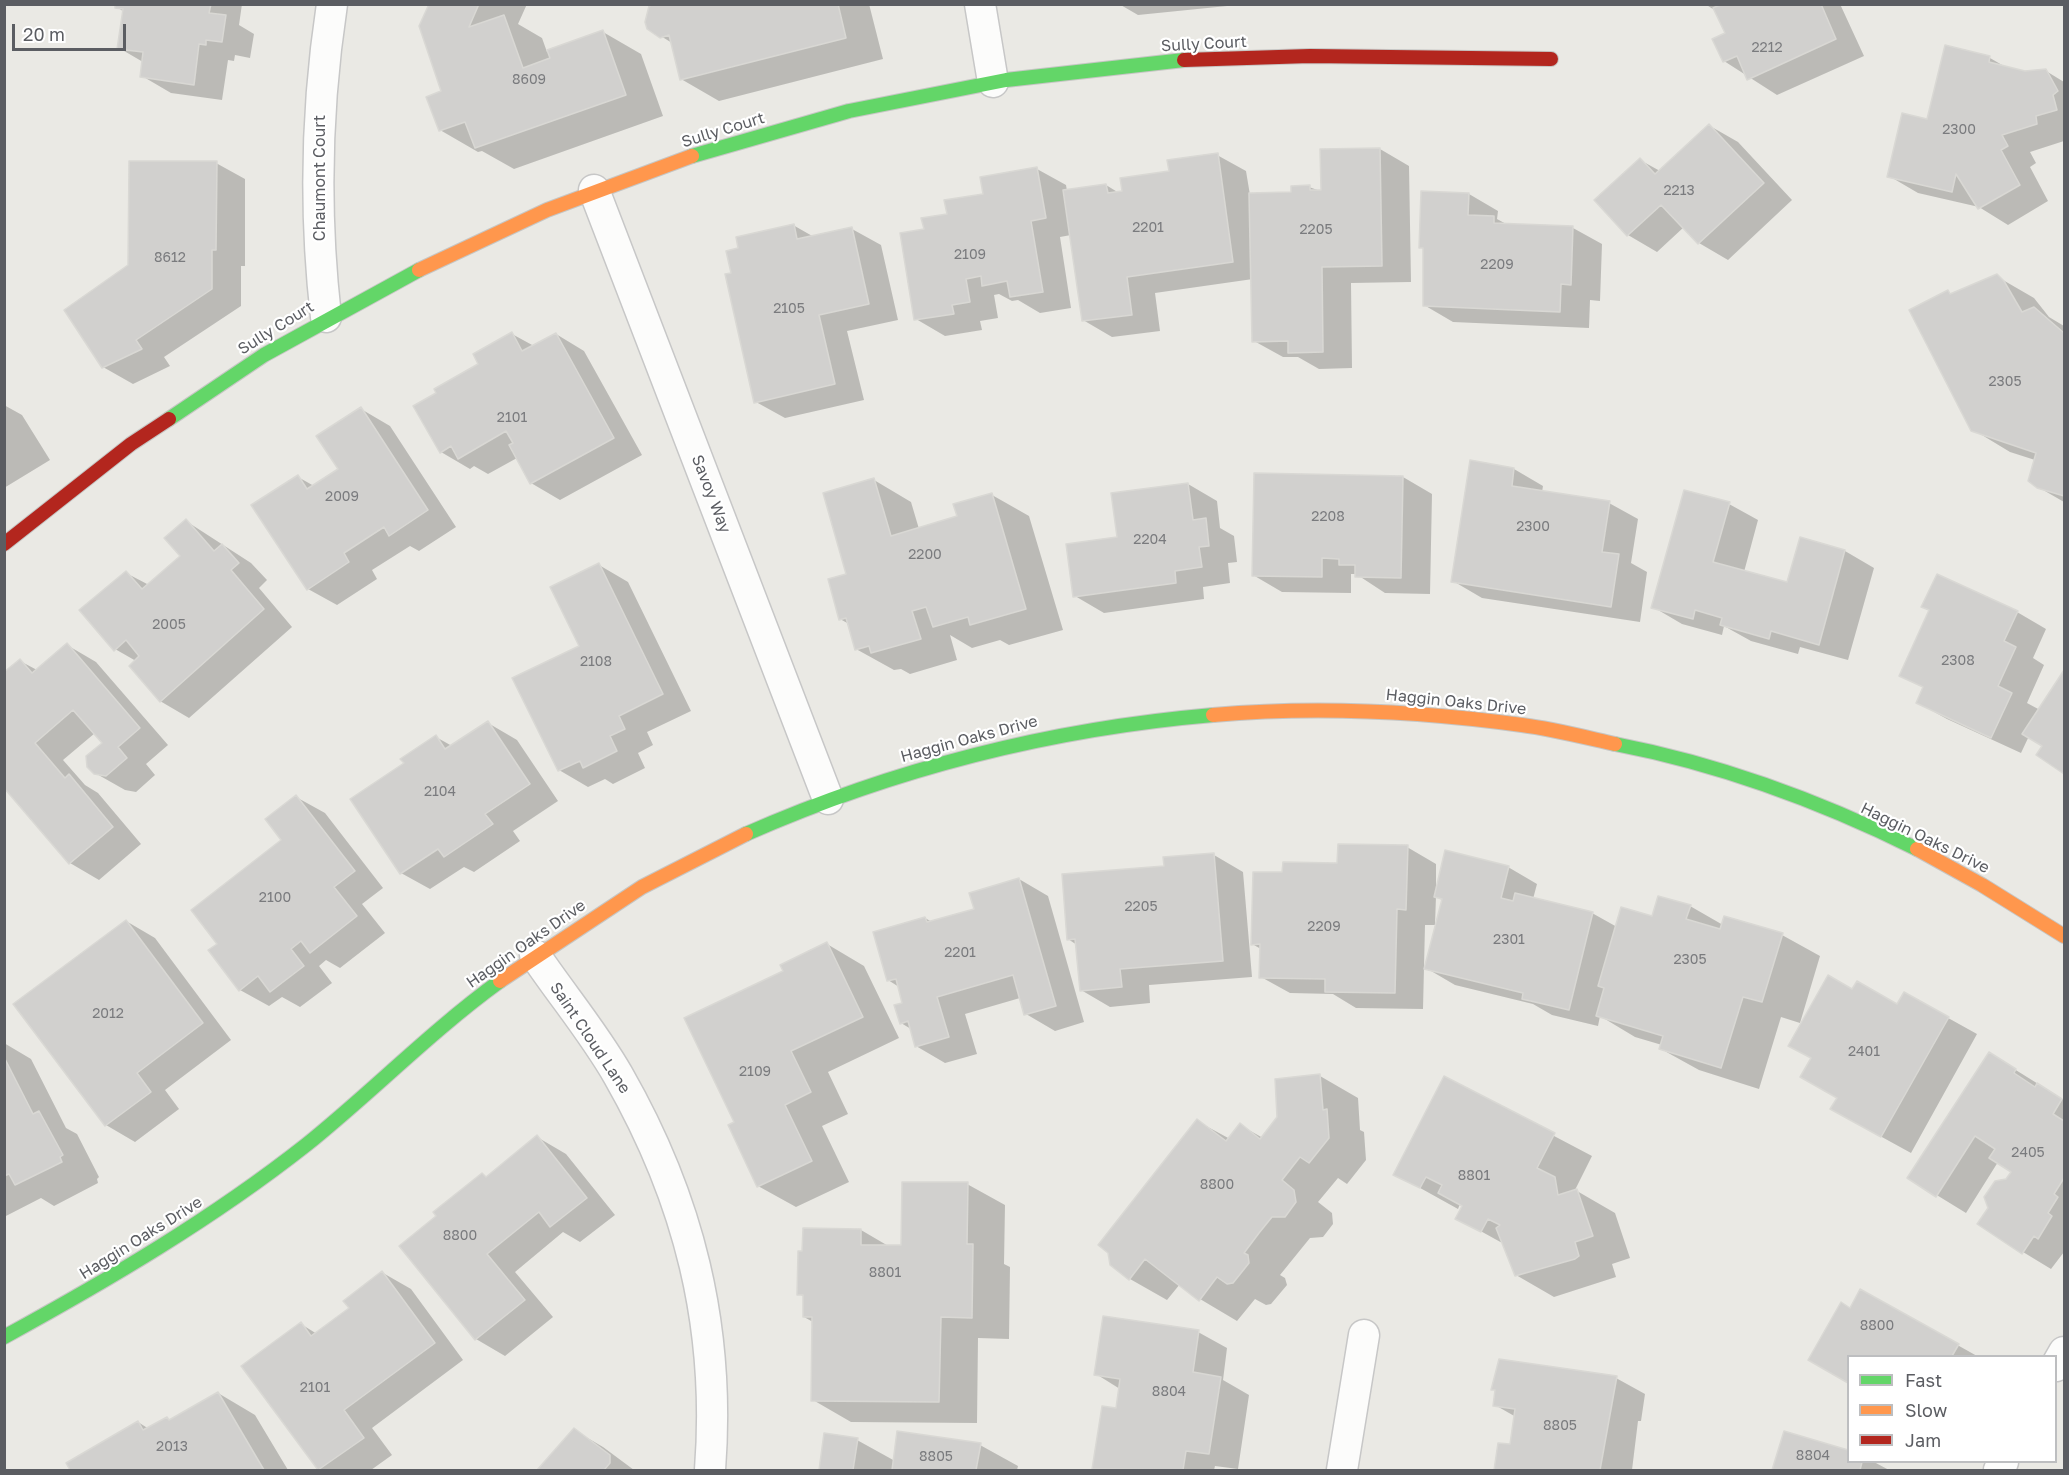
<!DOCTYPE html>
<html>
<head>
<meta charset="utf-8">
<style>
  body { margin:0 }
  #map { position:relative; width:2069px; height:1475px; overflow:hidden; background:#eae9e4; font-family:"Golos Text",sans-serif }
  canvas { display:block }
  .frame { position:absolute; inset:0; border:6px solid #5b5d62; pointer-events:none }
  .legend { position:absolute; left:1847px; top:1355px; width:210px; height:108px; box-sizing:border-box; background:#fff; border:2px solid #bdbec0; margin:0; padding:8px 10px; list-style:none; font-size:18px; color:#5b5d62 }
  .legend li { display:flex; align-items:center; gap:12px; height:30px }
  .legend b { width:30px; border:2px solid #bdbec0 }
  .scale { position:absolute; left:12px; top:24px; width:114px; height:27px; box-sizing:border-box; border:3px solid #5b5d62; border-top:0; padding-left:8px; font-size:18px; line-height:21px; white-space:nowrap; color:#5b5d62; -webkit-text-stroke:4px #fff; paint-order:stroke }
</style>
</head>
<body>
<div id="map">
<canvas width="2069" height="1475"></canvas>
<div class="frame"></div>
<ul class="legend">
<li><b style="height:8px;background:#63d668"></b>Fast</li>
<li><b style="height:8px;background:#ff974d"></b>Slow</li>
<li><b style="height:8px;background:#b3261e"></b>Jam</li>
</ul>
<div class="scale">20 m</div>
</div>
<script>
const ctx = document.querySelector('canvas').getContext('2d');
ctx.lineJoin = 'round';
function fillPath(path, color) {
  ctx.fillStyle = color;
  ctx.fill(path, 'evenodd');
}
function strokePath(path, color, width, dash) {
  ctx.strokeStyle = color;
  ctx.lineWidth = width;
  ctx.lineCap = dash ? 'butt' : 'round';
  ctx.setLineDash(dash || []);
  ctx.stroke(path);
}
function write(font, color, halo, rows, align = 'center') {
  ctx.font = font + ' "Golos Text",sans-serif';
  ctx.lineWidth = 4.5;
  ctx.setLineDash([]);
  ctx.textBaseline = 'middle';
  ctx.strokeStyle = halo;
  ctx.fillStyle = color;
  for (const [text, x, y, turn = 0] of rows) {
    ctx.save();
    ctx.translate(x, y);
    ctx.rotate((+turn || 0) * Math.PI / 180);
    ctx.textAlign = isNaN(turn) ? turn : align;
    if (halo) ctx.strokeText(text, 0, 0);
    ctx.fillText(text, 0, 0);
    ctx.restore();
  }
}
const shadow = new Path2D(`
  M117,4H242L239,25L254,34L250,58L235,55L234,61L228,60L222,100L171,93L142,76L143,62L119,48L124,12L117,7Z
  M431,4H527L518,24L542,38L547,52L603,32L641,54L663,116L514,169L482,151L478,152L440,130L443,92Z
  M660,4H869L883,59L719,101L681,79L672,43L648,28Z
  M1119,4H1247L1138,15Z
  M1705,4H1840L1864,56L1777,95L1724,61L1727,34L1716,11Z
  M1946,47L1990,58L2009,69L2025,72L2046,71L2064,82V141L2030,152L2036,163L2030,167L2048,201L2008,225L1979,207L1918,193L1889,176L1928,121Z
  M1710,126L1738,142L1792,200L1728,260L1699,243L1684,227L1657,252L1628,235L1596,201L1640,160L1660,171Z
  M1380,149L1409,166L1411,282L1351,283L1352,368L1319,369L1298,357H1283L1254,341L1253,279L1155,293L1160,331L1112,337L1083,320L1071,235L1060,237L1071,308L1040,313L1018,300L1012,301L999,294L994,295L998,318L980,321L982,330L945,336L916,319L925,230L984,195L1037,169L1066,185L1067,191L1106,185L1119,193L1217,155L1246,171L1250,195L1292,194L1309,187L1323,192Z
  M216,163L245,179V266H241V306L164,357L170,366L133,384L103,367L130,266Z
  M1469,194L1498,211L1497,219L1508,225L1573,228L1602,244L1600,301L1590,300L1589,328L1453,322L1424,305V250L1421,247Z
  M793,225L814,237L852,229L881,245L898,320L847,331L864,400L785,418L756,402L733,274L740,249Z
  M1996,276L2034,298L2049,317L2064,326V502L2038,487L2035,460L2010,452L1972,429L1948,292L1953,294Z
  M512,334L534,346L556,334L584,351L642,455L560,500L531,483L517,458L488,474L474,466L470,469L441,452L438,393L481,364Z
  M4,405L22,415L50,460L4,488Z
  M361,409L390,426L456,527L419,551L410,546L372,570L377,579L337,605L308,589L298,477L314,486L340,470Z
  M1471,462L1514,469L1543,486L1542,492L1609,503L1638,519L1631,563L1647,572L1640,622L1482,598L1453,581Z
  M1403,477L1432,494L1430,594L1385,593L1356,574H1351V593L1282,592L1253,575Z
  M874,480L911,502L919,529L959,517L992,495L1029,516L1063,630L1009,645L1000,640L972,648L950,635L957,660L910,674L901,669L894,670L856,649L849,624L840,619L848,575Z
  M1188,484L1217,501L1220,528L1234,536L1237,562L1228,563L1230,583L1203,587L1204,599L1104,613L1075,596L1119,538Z
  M1729,504L1758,520L1744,572L1788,584L1801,539L1845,551L1874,568L1848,660L1800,647L1798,654L1751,641L1724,626L1722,635L1682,624L1653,607Z
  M186,521L251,563L267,580L259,588L292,627L189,718L160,701L136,661L115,649L126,573L149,585L182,557Z
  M599,565L628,582L691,711L647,732L653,745L638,753L645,768L613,784L605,779L588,787L559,770L581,646Z
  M2017,612L2046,629L2033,658L2044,665L2027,703L2040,710L2064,673V772L2038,755L2044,746L2029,736L2021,753L1947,719L1918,703L1924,688L1901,675Z
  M67,645L96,662L168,745L146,764L155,775L136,792L125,790L95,773L104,743L95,733L63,760L85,785L98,793L141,844L99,880L70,863L4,786L20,661L37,670Z
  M488,723L517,740L558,801L513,831L520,841L474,872L464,867L430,889L401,873L436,737L452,746Z
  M296,797L325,813L383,888L362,904L385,933L340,968L326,960L319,966L332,983L300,1007L282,997L269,1006L240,990Z
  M1407,847L1436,864V889L1508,867L1537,884L1533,899L1592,913L1617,927L1690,906L1723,925L1782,935L1820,956L1800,1023L1781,1017L1759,1089L1699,1070L1661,1049L1662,1045L1635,1037L1600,1016L1598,1026L1552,1015L1533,1004L1455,985L1426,968L1443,901L1436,896L1435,925H1425L1423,1009L1356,1008L1333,994L1290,993L1261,977V949L1252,944L1284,874L1339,864Z
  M1214,855L1243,872L1252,977L1149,985L1150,1003L1110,1007L1081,990L1077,945L1068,939L1166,867Z
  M1019,879L1048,896L1084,1022L1055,1031L1026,1014L1020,998L965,1014L977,1054L945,1063L916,1046L911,1029L901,1023L904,1004L899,987L888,980L925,918L932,922L976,910Z
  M126,921L155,938L231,1040L165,1090L179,1109L135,1142L106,1125Z
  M827,944L864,966L899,1038L828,1072L848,1114L822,1126L849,1182L796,1207L758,1186L736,1123L785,971Z
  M1853,991L1898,1006L1905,994L1977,1034L1911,1153L1860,1125L1839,1097Z
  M4,1043L31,1059L66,1128L77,1134L99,1177L97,1179L98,1183L54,1206L41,1198L4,1217Z
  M1990,1054L2064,1100V1252L2051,1269L2023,1252L2007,1180L2013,1172L1998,1162L1966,1213L1909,1178Z
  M1320,1076L1358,1098L1360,1130L1364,1132L1366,1160L1347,1184L1338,1178L1318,1202L1332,1213L1333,1224L1323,1237L1310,1238L1297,1254L1280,1275L1285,1278L1287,1285L1271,1304L1266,1305L1255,1299L1237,1321L1200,1299L1180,1284L1167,1300L1130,1279L1197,1121L1230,1139L1240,1125L1263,1138Z
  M1444,1078L1592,1156L1574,1192L1577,1191L1615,1213L1630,1258L1612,1264L1616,1277L1554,1297L1516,1275L1504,1244L1457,1218L1463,1206L1460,1204L1458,1209L1395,1174Z
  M537,1137L566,1154L615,1215L580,1242L563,1232L515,1272L553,1317L505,1356L476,1339L438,1216L482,1175L488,1178Z
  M967,1184L1005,1205L1004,1264L1010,1267L1009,1339L978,1338L977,1423L851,1422L813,1400V1322L804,1317L805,1297L799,1294L861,1230L890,1247H903Z
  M383,1273L411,1289L463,1360L372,1428L392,1455L371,1470H319L243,1367L301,1324L317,1334L351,1309Z
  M1861,1291L1977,1356H1848V1381L1810,1359L1850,1310Z
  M1198,1332L1227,1348L1223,1380L1249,1395L1238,1469L1215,1466L1214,1470H1098L1094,1468L1118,1409L1120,1389L1096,1374Z
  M1616,1378L1645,1394L1641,1421H1638L1632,1470H1496L1511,1446L1516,1417L1495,1405L1497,1391Z
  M218,1393L255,1415L288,1470H72L68,1464L138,1422L149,1429L167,1419L171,1421Z
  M574,1430L603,1447L634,1470H539Z
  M1785,1433L1848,1451V1462H1874L1889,1470H1774Z
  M826,1435L857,1440L895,1461L980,1445L1018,1466L1017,1470H820Z`);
const building = new Path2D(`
  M115,4H211L209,13L226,15L222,42L206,40V45L199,44L194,85L140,77L143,52L117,49L123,9L115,8Z
  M429,4H479L469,27L504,15L523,68L550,58L547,50L603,30L626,95L475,148L465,122L439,131L426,97L441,91L419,26Z
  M655,4H838L846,38L680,80L669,35L660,38L647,29L645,22L649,6Z
  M1722,4H1821L1836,39L1747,80L1737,56L1723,62L1712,39L1725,33L1713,8Z
  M1945,45L1990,56L1989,62L2025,71L2046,69L2058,91L2053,95L2057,110L2036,116L2037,124L2002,135L2008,146L2001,150L2020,185L1978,209L1956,174L1952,192L1887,177L1902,113L1927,119Z
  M1709,124L1764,183L1698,244L1661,205L1627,236L1594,200L1640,158L1655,174Z
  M1380,148L1382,266L1322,267L1323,352L1288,353V341L1252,342L1249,193L1291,192V186L1310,185V190H1321L1320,149Z
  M1218,153L1233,262L1127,277L1132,315L1082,321L1063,190L1106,184L1108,193L1122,191L1120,178L1169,171L1167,160Z
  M129,161H217L216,250H212V289L136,340L142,349L102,368L64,310L128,265Z
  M1037,167L1046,218L1031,221L1043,292L1010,297L1007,281L982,286L981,276L966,279L970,302L952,305L954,314L914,320L900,233L924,229L921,218L947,214L944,200L983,194L980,177Z
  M1421,191L1469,193L1468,215L1494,216V223L1573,226L1571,285L1561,284L1560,312L1423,306V248H1419Z
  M794,224L797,239L852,227L869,304L819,315L835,384L754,403L725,274L731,273L726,251L738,248L736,237Z
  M1997,274L2004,281L2022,312L2034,307L2064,333V496L2037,488L2028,481L2036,453L1971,431L1909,310L1948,290L1950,294Z
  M512,332L522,351L556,333L614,438L530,484L509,445L513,443L506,431L458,459L451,446L440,453L413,406L436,393L434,389L478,364L473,354Z
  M361,407L428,510L389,536L384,527L344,553L349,562L307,590L251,505L298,475L307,489L338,469L316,436Z
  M1470,460L1514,468L1512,486L1610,501L1602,552L1619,554L1611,607L1451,582Z
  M1254,473L1403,476L1401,578L1355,577V565H1339V559L1322,558V577L1252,576Z
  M874,478L891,536L957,516L953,504L992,493L1026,609L970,625L968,617L933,627L926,607L912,611L921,639L871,653L869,646L855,650L846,618L839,620L828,579L846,574L823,493Z
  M1188,483L1193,520L1206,518L1209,546L1199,547L1202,567L1175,571L1176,583L1073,597L1066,544L1117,537L1111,493Z
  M1684,490L1730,502L1713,562L1787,582L1800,537L1845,550L1819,645L1771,631L1769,639L1720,625L1722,618L1695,610L1693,619L1651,608Z
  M186,519L214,551L222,544L239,563L231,570L264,609L160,702L129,666L139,656L126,640L114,651L79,610L126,571L142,589L180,556L164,538Z
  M599,563L663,694L619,716L625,729L610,736L617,751L583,768L580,761L558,771L512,678L579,646L550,587Z
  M1937,574L2018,611L2004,641L2016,647L1998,686L2012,693L1991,738L1916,703L1923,687L1899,676L1929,610L1921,607Z
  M67,643L140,728L118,747L127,758L106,776L94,774L87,767L86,756L102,743L73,710L35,743L65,778L69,774L113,827L69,864L4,788V672L20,659L32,673Z
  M2064,670V774L2036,755L2042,746L2022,734Z
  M488,721L530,784L485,814L493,824L444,857L438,849L400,874L350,799L404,763L400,759L436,735L445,749Z
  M296,795L355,871L334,887L357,916L310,953L301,941L291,949L304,966L270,992L258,976L239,991L208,950L217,944L191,910L281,840L265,819Z
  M1338,844L1408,845L1406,910L1397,909L1395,993L1325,992V979L1259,978L1260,944L1251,945L1253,872H1282L1283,862L1337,863Z
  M1445,850L1509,866L1501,898L1513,901L1515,893L1593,912L1569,1010L1522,999L1523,993L1424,969L1442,899L1434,897Z
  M1214,853L1223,961L1120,969L1122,987L1080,991L1075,939L1067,940L1062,874L1164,866L1163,857Z
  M1019,878L1056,1006L1024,1015L1013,975L937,997L949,1037L915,1047L908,1021L900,1024L894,1005L902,1003L896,979L887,981L873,932L925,917L927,922L974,909L969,893Z
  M1658,896L1691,905L1686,919L1720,929L1724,916L1783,933L1762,1002L1743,997L1721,1068L1659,1049L1663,1036L1596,1016L1604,988L1598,986L1621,907L1652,916Z
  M126,920L203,1023L137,1073L151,1092L105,1126L13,1004Z
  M827,942L863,1017L791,1051L811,1092L785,1105L812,1161L757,1187L728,1125L734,1122L684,1018L783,971L780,965Z
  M1828,975L1852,989L1857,981L1897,1004L1904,992L1949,1017L1881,1137L1830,1109L1837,1098L1800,1077L1811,1058L1788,1046Z
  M1989,1052L2016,1069L2014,1073L2035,1087L2037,1083L2062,1099L2053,1114L2064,1121V1178L2054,1194L2058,1197L2048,1213L2052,1216L2038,1239L2034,1236L2022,1254L1977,1224L1988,1208L1984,1197L1995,1181L2006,1179L2011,1172L1989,1158L1995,1149L1975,1136L1936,1197L1907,1178Z
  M4,1057L33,1114L39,1111L63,1155L60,1157L62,1162L15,1185L9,1174L4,1176Z
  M1320,1074L1323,1110L1327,1109L1329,1138L1309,1163L1300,1157L1282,1180L1294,1190L1296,1202L1285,1217H1272L1259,1233L1244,1253L1248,1255L1249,1263L1233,1283L1227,1284L1217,1277L1199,1301L1145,1259L1129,1280L1110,1265L1108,1253L1098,1245L1197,1119L1226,1141L1240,1123L1260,1139L1277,1117L1275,1079Z
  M1444,1076L1555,1133L1537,1168L1555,1177L1558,1195L1577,1189L1593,1236L1575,1242L1579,1256L1575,1259L1515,1276L1496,1228L1500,1225L1488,1219L1481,1232L1455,1219L1462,1206L1438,1193L1442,1185L1426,1177L1420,1188L1393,1175Z
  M537,1135L587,1198L550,1227L539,1212L487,1254L525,1300L475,1340L399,1246L436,1216L433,1212L482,1173L486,1177Z
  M902,1182H968L967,1244H973L972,1318L941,1317L939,1402L811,1401L812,1317H803V1295H797L798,1251H802L803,1228L861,1229V1245H901Z
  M382,1271L435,1343L344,1410L364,1438L318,1470L241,1366L301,1322L311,1336L349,1308L343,1301Z
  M1860,1289L1959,1344L1952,1356H1848V1383L1808,1360L1841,1302L1850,1308Z
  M1103,1316L1199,1330L1193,1372L1221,1377L1209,1454L1186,1451L1183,1470L1092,1469L1102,1406L1116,1408L1120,1379L1094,1375Z
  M1499,1359L1617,1376L1600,1470H1494L1498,1443L1510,1444L1515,1409L1493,1406L1495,1390H1491Z
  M218,1392L264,1470H70L66,1463L138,1421L143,1430L167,1417L169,1420Z
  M574,1428L610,1455V1463L604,1470H537Z
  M897,1431L981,1443L976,1470H892Z
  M1784,1431L1848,1450V1462H1862L1860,1470H1772Z
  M824,1433L858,1438L853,1470H819Z`);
const street = new Path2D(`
  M980,4L993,82
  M594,190L828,799
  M326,317C314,212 316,109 332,4
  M535,955C562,995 594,1033 618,1075C689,1199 721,1327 710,1470
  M2056,1366L2064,1352
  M1342,1470L1364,1335
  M1999,1470L2003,1462`);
const fast = new Path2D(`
  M692,156L849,111L1006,80L1184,60
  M169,419L264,355L419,270
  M1615,744C1719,764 1822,802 1917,849
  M746,834C896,768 1049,729 1213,715
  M4,1337C108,1280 212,1219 306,1145C372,1092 431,1031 500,981`);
const slow = new Path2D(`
  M419,270L547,210L692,156
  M1213,715C1315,706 1419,711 1522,725C1553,729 1584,737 1615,744
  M1917,849L1982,885L2064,936
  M500,981L642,887L746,834`);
const jam = new Path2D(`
  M1184,60L1310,56L1551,59
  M4,544L131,444L169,419`);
const numberNames = [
  ["2212",1767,48],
  ["8609",529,80],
  ["2300",1959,130],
  ["2213",1679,191],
  ["2201",1148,228],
  ["2205",1316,230],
  ["2109",970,255],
  ["8612",170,258],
  ["2209",1497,265],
  ["2105",789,309],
  ["2305",2005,382],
  ["2101",512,418],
  ["2009",342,497],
  ["2208",1328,517],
  ["2300",1533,527],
  ["2204",1150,540],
  ["2200",925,555],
  ["2005",169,625],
  ["2308",1958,661],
  ["2108",596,662],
  ["2104",440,792],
  ["2100",275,898],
  ["2205",1141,907],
  ["2209",1324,927],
  ["2301",1509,940],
  ["2201",960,953],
  ["2305",1690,960],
  ["2012",108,1014],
  ["2401",1864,1052],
  ["2109",755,1072],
  ["2405",2028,1153],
  ["8801",1474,1176],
  ["8800",1217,1185],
  ["8800",460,1236],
  ["8801",885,1273],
  ["8800",1877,1326],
  ["2101",315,1388],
  ["8804",1169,1392],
  ["8805",1560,1426],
  ["2013",172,1447],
  ["8804",1813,1456],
  ["8805",936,1457]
];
const streetNames = [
  ["Sully Court",1204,44,-3],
  ["Sully Court",723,130,-17],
  ["Chaumont Court",320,178,-90],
  ["Sully Court",276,328,-32],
  ["Savoy Way",711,494,69],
  ["Haggin Oaks Drive",1456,702,6],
  ["Haggin Oaks Drive",969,739,-15],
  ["Haggin Oaks Drive",1925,838,26],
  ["Haggin Oaks Drive",526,944,-35],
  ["Saint Cloud Lane",590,1038,56],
  ["Haggin Oaks Drive",141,1238,-32]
];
fillPath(shadow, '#0003');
fillPath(building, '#d1d0ce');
strokePath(building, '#d9d8d4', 1.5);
strokePath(street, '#c7c7c7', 33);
strokePath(fast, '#c6c6c4', 16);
strokePath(slow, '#c6c6c4', 16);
strokePath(jam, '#c6c6c4', 16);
strokePath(street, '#fcfcfb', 30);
strokePath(fast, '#63d668', 14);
strokePath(slow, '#ff974d', 14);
strokePath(jam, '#b3261e', 14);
write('14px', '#7a7b7e', null, numberNames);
write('16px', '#5b5d62', '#fff', streetNames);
</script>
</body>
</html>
